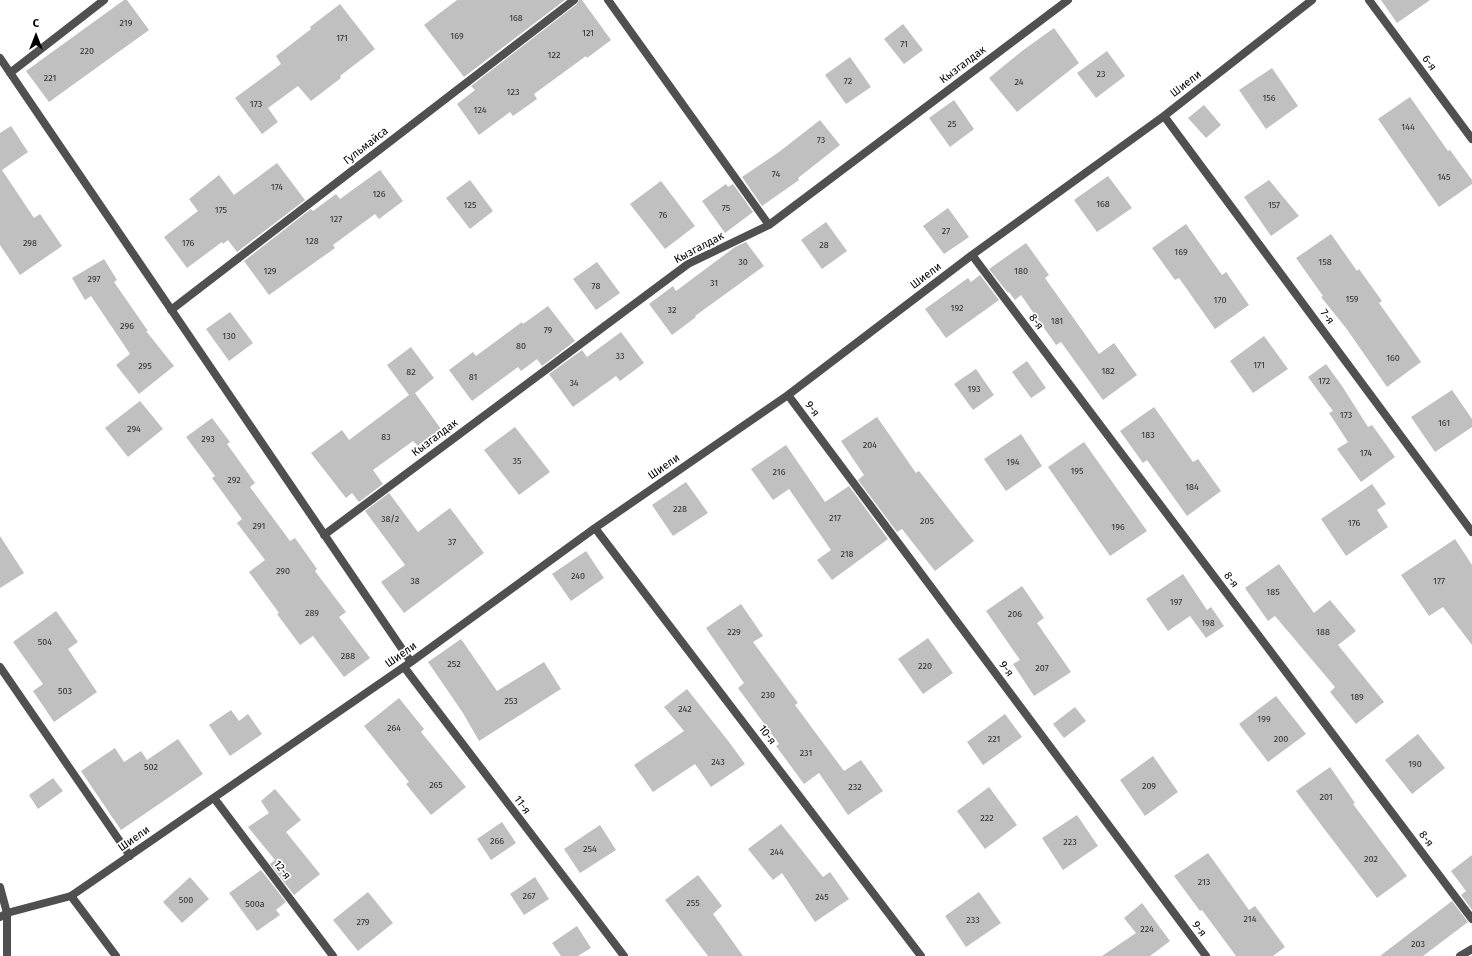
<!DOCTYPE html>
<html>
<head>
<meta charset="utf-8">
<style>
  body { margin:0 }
  #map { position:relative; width:1472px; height:956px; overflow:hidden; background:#fff; font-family:"Fira Sans",sans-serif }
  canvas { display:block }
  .north { position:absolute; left:16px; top:16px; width:40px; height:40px; -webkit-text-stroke:3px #fff; paint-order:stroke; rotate:0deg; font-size:11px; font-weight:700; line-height:16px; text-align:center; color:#000 }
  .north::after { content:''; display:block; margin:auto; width:14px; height:18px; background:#000; clip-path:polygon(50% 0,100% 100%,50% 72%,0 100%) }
</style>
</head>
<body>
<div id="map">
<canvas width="1472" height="956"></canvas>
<div class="north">С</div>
</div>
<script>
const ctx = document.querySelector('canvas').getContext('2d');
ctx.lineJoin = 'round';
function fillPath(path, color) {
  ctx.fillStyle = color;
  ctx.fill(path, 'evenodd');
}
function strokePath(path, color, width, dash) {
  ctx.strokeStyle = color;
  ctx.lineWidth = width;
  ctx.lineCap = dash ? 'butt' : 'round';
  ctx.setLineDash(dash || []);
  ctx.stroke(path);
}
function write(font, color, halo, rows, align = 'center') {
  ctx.font = font + ' "Fira Sans",sans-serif';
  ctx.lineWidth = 3.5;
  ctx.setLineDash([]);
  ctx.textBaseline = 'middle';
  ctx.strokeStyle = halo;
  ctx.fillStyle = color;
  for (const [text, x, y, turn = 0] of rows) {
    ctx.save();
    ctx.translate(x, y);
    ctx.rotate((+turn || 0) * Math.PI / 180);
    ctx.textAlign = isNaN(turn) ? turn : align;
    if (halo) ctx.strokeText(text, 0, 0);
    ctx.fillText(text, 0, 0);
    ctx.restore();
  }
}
const building = new Path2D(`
  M124,0H127L149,30L49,102L26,71Z
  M457,0H565L464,77L424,25Z
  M579,0H582L611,40L587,58L586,56L534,94L537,99L513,116L510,112L479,135L457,104L475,90L471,86L577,4Z
  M1381,0H1430L1397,23Z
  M340,4L375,49L340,76L341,78L311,101L298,86L268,108L278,122L262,134L235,98L281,64L276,56L311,29L310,27Z
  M903,24L923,50L904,64L884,39Z
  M1054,28L1079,63L1017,112L989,78L1022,51Z
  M1107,51L1125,76L1096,98L1077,73Z
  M850,57L871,87L846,104L825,75Z
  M1272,68L1298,106L1266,129L1239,90Z
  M1410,97L1448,151L1450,150L1472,180V184L1439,207L1378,119Z
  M954,100L974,129L950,147L929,118Z
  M1204,105L1221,125L1206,138L1188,118Z
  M820,120L840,145L798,178L799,180L762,206L742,177L779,152Z
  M11,126L28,152L2,170L34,218L40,214L62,246L20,275L0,245V133Z
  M277,163L305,200L237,252L228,240L223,244L222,242L187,268L164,237L198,211L189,199L219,175L234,195Z
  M380,170L403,201L379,219L375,214L333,245L335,248L269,295L244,261L311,209L313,211L336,194L340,199Z
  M1108,176L1132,208L1097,232L1074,200Z
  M470,180L493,211L470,229L446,198Z
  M1269,180L1299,216L1271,236L1244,197Z
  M661,181L695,226L665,249L630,204Z
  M726,184L728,187L733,184L753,212L725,233L702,201Z
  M948,208L969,237L944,254L923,226Z
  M826,222L847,251L822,269L801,240Z
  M1186,224L1222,275L1226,272L1249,305L1215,329L1179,278L1175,280L1152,248Z
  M1331,234L1357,271L1359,269L1382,301L1379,303L1421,362L1387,387L1346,328L1321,297L1323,296L1296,258Z
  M746,242L764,266L695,316L696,317L672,335L649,304L673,286L676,291L735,247Z
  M1026,243L1049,275L1045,278L1099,354L1114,343L1137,375L1103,400L1061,342L1056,345L1021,295L1015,300L1009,292L1008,293L989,269Z
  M104,259L117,280L114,282L148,331H146L174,366L139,394L116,365L130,354L91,296L85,300L72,278Z
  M597,262L620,293L596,310L573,279Z
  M980,275L999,300L946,338L925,309L968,278L971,282Z
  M548,306L575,341L542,366L537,359L521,371L518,367L472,401L449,370L473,352L476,356L522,322L523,324Z
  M230,312L253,343L229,361L206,329Z
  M621,332L644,363L620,381L616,376L573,407L549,374L582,350L587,357Z
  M1264,336L1288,369L1253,393L1230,361Z
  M411,347L434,378L415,393L441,429L418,446L413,441L373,470L383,484L359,502L352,493L346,498L311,453L342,430L349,440L409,395L387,365Z
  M1027,361L1046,388L1031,398L1012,372Z
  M1326,364L1342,386L1368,427L1372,425L1395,457L1361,482L1337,449L1348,442L1329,413L1333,411L1308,377Z
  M976,369L994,395L973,410L954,384Z
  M1452,390L1472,419V427L1435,452L1411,417Z
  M140,401L163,429L128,457L105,428Z
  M1154,407L1193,462L1198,459L1221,491L1187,516L1147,460L1143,463L1120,431Z
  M877,417L916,473L919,471L974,541L935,571L902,529L897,532L858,480L864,475L841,441Z
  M212,418L230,442L227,444L255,483L250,487L290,541L295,538L317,569L315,571L346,612L339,617L370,658L344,677L313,636L300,645L277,614L279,613L249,572L265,560L237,523L242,519L212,478L215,476L186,437Z
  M515,427L550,472L519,495L484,450Z
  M1021,434L1042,466L1006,491L984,459Z
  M1084,442L1147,531L1110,556L1048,467Z
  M786,445L825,502L849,486L888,539L832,580L817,560L831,550L789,489L773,500L751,469Z
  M686,482L708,513L673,536L652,505Z
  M1372,484L1386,504L1377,510L1388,527L1346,556L1321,519Z
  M389,493L418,532L450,508L484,553L404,613L381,582L405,565L365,511Z
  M0,536L24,573L0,588Z
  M1455,539L1472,565V645L1443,607L1429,616L1401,575Z
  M586,551L604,578L571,601L552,574Z
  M1279,564L1314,613L1330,600L1356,631L1338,645L1384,702L1356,724L1330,692L1335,687L1275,616L1268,621L1245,588Z
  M1183,574L1207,610L1211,607L1224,626L1206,638L1190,616L1168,631L1146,599Z
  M1022,586L1044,618L1037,623L1071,672L1034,696L1013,664L1020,660L986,611Z
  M741,604L763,636L753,642L798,703L795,705L844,771L861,760L883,791L848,815L819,773L804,784L776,746L779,744L738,688L744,683L706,628Z
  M56,611L78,642L68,649L97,692L54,722L33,691L43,684L13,642Z
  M928,638L953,673L923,694L898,659Z
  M461,639L497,691L544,662L561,689L479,741L463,713L428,662Z
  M687,689L729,742L745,764L711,787L695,764L653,792L634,765L684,731L664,707Z
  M1276,696L1306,734L1268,762L1239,724Z
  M399,698L424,729L421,732L466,787L431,815L406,784L409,782L364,726Z
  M1075,707L1086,721L1064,738L1053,724Z
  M231,710L239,721L248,714L262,734L230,756L209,725Z
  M1005,714L1022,737L983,765L967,742Z
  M1418,734L1445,768L1412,794L1385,760Z
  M178,739L203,774L121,830L81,771L115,748L124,762L141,751L147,760Z
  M1153,756L1178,792L1145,816L1120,780Z
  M1330,767L1355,803L1353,804L1407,876L1377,898L1322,826L1296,791Z
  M53,778L63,791L38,809L29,795Z
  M989,787L1017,825L985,849L957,811Z
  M275,789L301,820L286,832L320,874L294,895L270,864L275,860L248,827L269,813L261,801Z
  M1077,815L1098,846L1063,870L1042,838Z
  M502,822L516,843L491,860L477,839Z
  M781,824L823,877L830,872L849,899L815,922L782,873L773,880L748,849Z
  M600,825L616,850L580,873L564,849Z
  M1208,853L1249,910L1255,906L1285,947L1273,956H1236L1202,910L1200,911L1174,876Z
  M1472,855V910L1461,895L1466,891L1451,871Z
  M261,870L286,902L276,910L280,915L257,931L229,893Z
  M698,875L722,906L713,914L743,956H708L665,900Z
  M190,877L209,899L182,923L163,902Z
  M535,877L549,899L524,915L510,894Z
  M368,892L393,923L358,951L333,920Z
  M979,892L1001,923L966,947L945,916Z
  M1452,901L1468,922L1423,956H1380Z
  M1142,903L1170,941L1150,956H1102L1136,933L1124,918Z
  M577,926L591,948L578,956H561L552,943Z`);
const service = new Path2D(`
  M71,896L116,956`);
const minor = new Path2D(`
  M608,0L769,225
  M1369,0L1472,139
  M0,58L411,662
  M10,73L104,0
  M1164,116L1472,532
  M972,255L1472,919
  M171,310L574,0
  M788,395L1206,956
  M595,528L921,956
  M324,535L688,264L769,225L1068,0
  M0,667L130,856
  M404,667L624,956
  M214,798L333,956
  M0,887L7,913V956
  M0,917L7,913L71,896L411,662L595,528L788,395L972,255L1164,116L1312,0
  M1460,956L1472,949`);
const numberNames = [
  ["168",516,18],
  ["219",126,23],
  ["121",588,33],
  ["169",457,36],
  ["171",342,38],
  ["71",904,44],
  ["220",87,51],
  ["122",554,55],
  ["23",1101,74],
  ["221",50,78],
  ["72",848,81],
  ["24",1019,82],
  ["123",513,92],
  ["156",1269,98],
  ["173",256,104],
  ["124",480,110],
  ["25",952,124],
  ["144",1408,127],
  ["73",821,140],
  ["74",776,174],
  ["145",1444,177],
  ["174",277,187],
  ["126",379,194],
  ["168",1103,204],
  ["125",470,205],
  ["157",1274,205],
  ["75",726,208],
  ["175",221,210],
  ["76",663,215],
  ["127",336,219],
  ["27",946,231],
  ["128",312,241],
  ["298",30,243],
  ["176",188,243],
  ["28",824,245],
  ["169",1181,252],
  ["30",743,262],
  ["158",1325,262],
  ["129",270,271],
  ["180",1021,271],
  ["297",94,279],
  ["31",714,283],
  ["78",596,286],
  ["159",1352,299],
  ["170",1220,300],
  ["192",957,308],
  ["32",672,310],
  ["181",1057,321],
  ["296",127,326],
  ["79",548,330],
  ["130",229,336],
  ["80",521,346],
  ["33",620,356],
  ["160",1393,358],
  ["171",1259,365],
  ["295",145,366],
  ["182",1108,371],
  ["82",411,372],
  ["81",473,377],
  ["172",1324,381],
  ["34",574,383],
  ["193",974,389],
  ["173",1346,415],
  ["161",1444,423],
  ["294",134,429],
  ["183",1148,435],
  ["83",386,437],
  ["293",208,439],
  ["204",870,445],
  ["174",1366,453],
  ["35",517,461],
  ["194",1013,462],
  ["195",1077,471],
  ["216",779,472],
  ["292",234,480],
  ["184",1192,487],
  ["228",680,509],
  ["217",835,518],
  ["38/2",390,519],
  ["205",927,521],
  ["176",1354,523],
  ["291",259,526],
  ["196",1118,527],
  ["37",452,542],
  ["218",847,554],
  ["290",283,571],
  ["240",578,576],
  ["38",415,581],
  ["177",1439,581],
  ["185",1273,592],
  ["197",1176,602],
  ["289",312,613],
  ["206",1015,614],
  ["198",1208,623],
  ["229",734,632],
  ["188",1323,632],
  ["504",45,642],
  ["288",348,656],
  ["252",454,664],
  ["220",925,666],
  ["207",1042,668],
  ["503",65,691],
  ["230",768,695],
  ["189",1357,697],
  ["253",511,701],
  ["242",685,709],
  ["199",1264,719],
  ["264",394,728],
  ["221",994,739],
  ["200",1281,739],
  ["231",806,753],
  ["243",718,762],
  ["190",1415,764],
  ["502",151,767],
  ["265",436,785],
  ["209",1149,786],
  ["232",855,787],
  ["201",1326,797],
  ["222",987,818],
  ["266",497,841],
  ["223",1070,842],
  ["254",590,849],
  ["244",777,852],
  ["202",1371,859],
  ["213",1204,882],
  ["267",529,896],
  ["245",822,897],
  ["500",186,900],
  ["255",693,903],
  ["500а",255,904],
  ["214",1250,919],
  ["233",973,920],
  ["279",363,922],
  ["224",1147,929],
  ["203",1418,944]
];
const streetNames = [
  ["6-я",1429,63,53],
  ["Кызгалдак",963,65,-37],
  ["Шиели",1186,84,-38],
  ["Гульмайса",366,146,-38],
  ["Кызгалдак",699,248,-28],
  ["Шиели",926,276,-37],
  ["7-я",1327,317,53],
  ["8-я",1036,322,53],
  ["9-я",812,409,53],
  ["Кызгалдак",435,438,-37],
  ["Шиели",664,467,-35],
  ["8-я",1231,580,53],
  ["Шиели",401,655,-35],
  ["9-я",1006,669,53],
  ["10-я",767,735,53],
  ["11-я",522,805,53],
  ["Шиели",134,839,-35],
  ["8-я",1426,839,53],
  ["12-я",282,870,53],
  ["9-я",1199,929,53]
];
fillPath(building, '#c0c0c0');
strokePath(service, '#505050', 8);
strokePath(minor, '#505050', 8);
write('9px', '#303030', null, numberNames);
write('11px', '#000', '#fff', streetNames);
</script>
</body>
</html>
